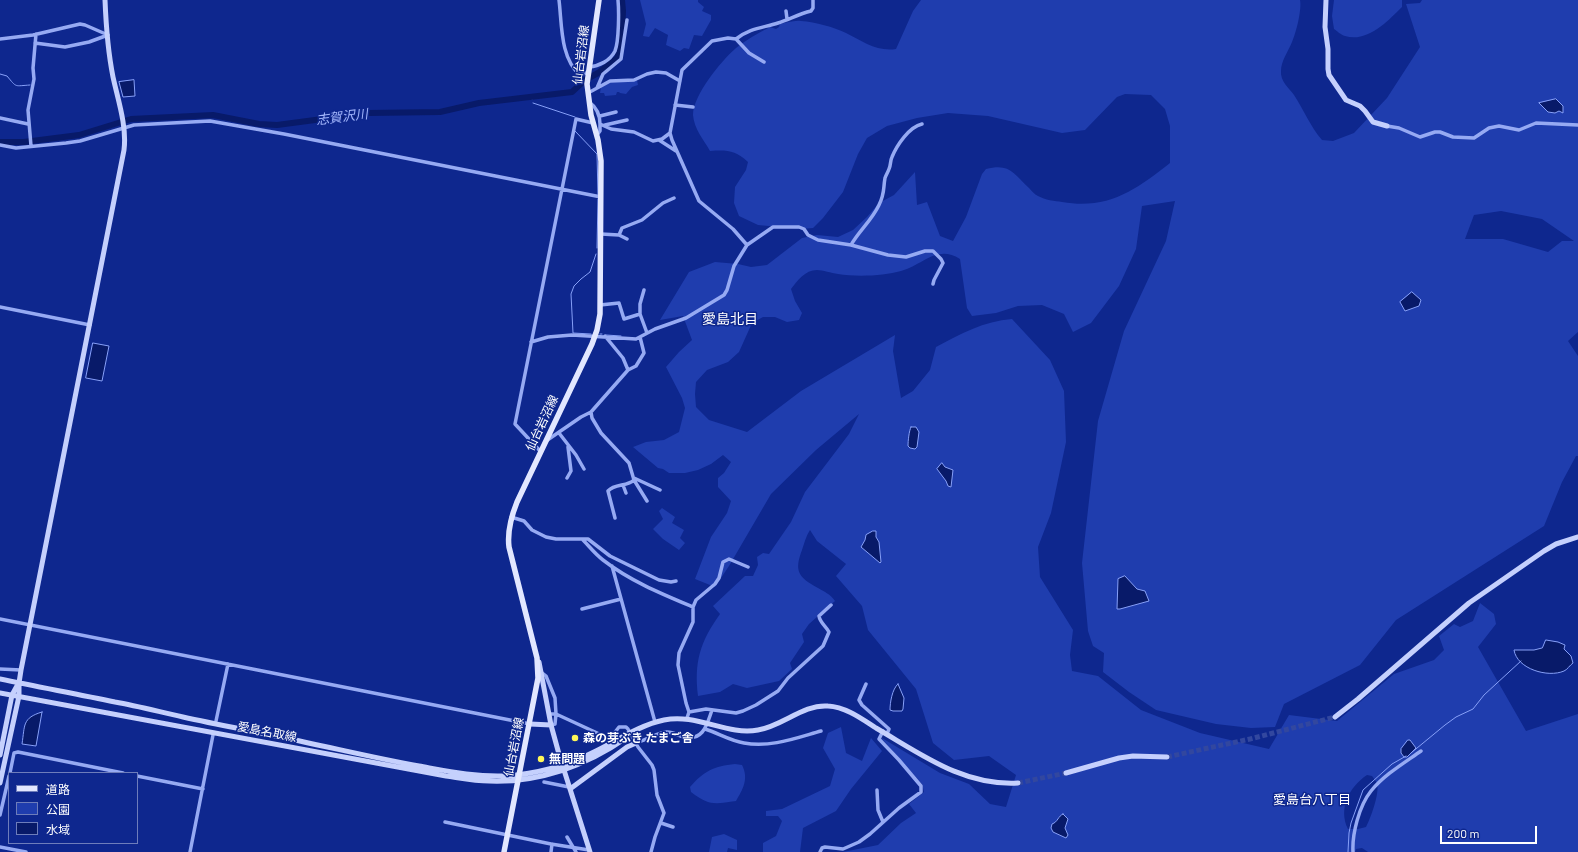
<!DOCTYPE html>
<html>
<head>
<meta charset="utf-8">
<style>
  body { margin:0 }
  #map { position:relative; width:1578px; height:852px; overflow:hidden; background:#0e278e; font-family:Barlow,"Noto Sans JP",sans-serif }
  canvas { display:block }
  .legend { position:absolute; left:8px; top:772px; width:130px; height:72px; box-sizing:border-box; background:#0e278e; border:1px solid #6e7dbb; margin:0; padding:5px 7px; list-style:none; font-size:12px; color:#fff }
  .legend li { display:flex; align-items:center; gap:8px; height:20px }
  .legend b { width:20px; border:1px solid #6e7dbb }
  .scale { position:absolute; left:1440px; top:826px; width:97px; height:18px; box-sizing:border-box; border:2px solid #fff; border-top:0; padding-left:5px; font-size:12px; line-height:14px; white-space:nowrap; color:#fff; -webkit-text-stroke:3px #0e278e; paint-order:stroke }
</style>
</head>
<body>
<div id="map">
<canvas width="1578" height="852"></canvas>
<ul class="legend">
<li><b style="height:5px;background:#e2e7ff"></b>道路</li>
<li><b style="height:11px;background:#1f3dae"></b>公園</li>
<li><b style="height:11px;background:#081a69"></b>水域</li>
</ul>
<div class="scale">200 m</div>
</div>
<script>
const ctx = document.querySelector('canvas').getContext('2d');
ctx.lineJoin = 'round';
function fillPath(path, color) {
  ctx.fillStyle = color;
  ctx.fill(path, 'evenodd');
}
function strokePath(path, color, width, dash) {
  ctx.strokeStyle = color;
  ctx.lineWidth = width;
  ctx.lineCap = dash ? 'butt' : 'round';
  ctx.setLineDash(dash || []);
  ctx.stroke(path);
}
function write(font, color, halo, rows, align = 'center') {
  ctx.font = font + ' Barlow,"Noto Sans JP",sans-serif';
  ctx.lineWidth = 3;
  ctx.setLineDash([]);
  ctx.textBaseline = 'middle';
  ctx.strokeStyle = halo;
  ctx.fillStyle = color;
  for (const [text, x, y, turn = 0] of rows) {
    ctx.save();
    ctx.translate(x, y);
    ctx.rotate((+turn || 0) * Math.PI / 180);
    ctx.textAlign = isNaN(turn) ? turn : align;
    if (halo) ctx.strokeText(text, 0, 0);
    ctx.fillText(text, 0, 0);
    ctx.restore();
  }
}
const green = new Path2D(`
  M640,0H698V2L704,7L702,11L711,15V20L702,36L694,35L689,49L684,48L680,51L666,45L668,35L655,28L649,37L643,36L646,24Z
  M921,0H1300C1302,10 1296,33 1292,42C1288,52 1281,61 1281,71C1280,81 1289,88 1294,95C1304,110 1310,126 1322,140L1333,141L1354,133L1387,98L1420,47L1406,4L1420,3L1422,0H1578V332L1568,341L1578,356V456H1576L1562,482L1544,526L1396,620L1360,665L1284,704L1275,727L1251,728L1216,724L1156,710L1129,692L1103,672L1104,653L1093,646L1088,631L1082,563L1098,421L1124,331L1166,241L1175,201L1142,206L1136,249L1119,286L1091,323L1073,332L1064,314L1042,305L1018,306L996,313L972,316L967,308L960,259C937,244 923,265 901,271C884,276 856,277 838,274C831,273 823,270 817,270C805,270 797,281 791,289L795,301L802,313L799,320L787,322L775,317H763L752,323L739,352L728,362L707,370L696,382L695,394L696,407L709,420L747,432L801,391L895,335L893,351L901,398L913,391L930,370L936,347C960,334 984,321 1012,319L1050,360L1064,391L1066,442L1051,513L1038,547L1040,577L1073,630L1070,655L1072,671L1098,676L1141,710L1200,733L1269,749L1289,715L1337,721L1394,674L1434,660L1444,650L1439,636L1454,624L1460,627L1473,621L1480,603L1494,614L1496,624L1478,647L1526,731L1578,714V852H1368L1362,848L1356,849L1355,852H843L878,845L901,823L916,813L909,804L924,792L922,784L882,739V738L940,773L969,784L990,804L1006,807L1016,775L989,756L954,760L933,743L916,689L868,630L862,606L836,576L846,564L817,541L810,530C806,536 804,544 802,550C794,571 798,577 818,588C825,592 830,594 835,601L809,624L802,634L804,642L790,663L792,669L779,681L747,688L733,684L720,692L698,696C694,662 700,642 720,614L713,606L745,576H753L758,565L757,557L763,553L769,554L791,522L805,492L849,434L859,414L816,450L771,494L729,566L715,587L695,579L711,537L727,513L731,501L718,487V478L724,473L731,462L723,455L711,464L698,470L685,473H669L663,469L658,468L633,447L646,442L664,440L679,432L685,408L682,398L666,367L679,352L692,340L683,316L660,320L689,272L715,262L738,264L751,267L767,265L802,238L817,235L838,237L853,230L867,217L879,203L894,195L915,172L917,205L927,202L940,236L953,241L966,217L982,174L986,169C1010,163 1013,173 1029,188C1032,191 1035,195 1038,196C1045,200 1055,201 1062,202C1108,210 1136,190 1170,163V126L1165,109L1151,95L1125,94L1117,97L1085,130L1062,133L988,116L948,113L917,118L887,126L867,138L858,154L843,192L823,218L813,228L801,229L758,225L739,216L734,203L735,187L746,170L748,162C735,150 727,150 710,151C704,140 694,129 693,115C693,95 721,61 736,48C746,40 758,33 770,27L776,29L779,27L780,24C786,23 794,20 801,21C816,22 833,27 846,33C862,41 877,52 896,49L913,11ZM1501,211L1542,219L1574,241H1562L1548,252L1503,239H1465L1474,215ZM1367,775L1372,776C1374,779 1377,782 1377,784C1380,793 1370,820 1366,827L1358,829H1348C1338,809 1349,787 1367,775Z
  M1334,0H1402V7C1388,21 1367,43 1345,36C1341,35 1337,31 1334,29L1332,16Z
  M637,80L638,85L632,87L626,94L620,93L619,92H617L616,95L605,96L604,93H600L601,87L610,82H626Z
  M662,508L675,517L672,523L684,530L680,538L685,543L679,550L663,539L653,529L663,519L659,511Z
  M841,727L846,753L862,761L871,738L882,751L851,789L836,811L803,828L800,852H763V843L776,836L782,821L778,816H766V811L782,809L830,786L835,769L823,748L828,733Z
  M735,764L742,765C749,779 743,789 736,801C715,804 709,806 691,792L690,787C704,771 714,766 735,764Z
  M724,834L737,840V850L728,848L727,852H709L712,837Z`);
const water = new Path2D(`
  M134,80L135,96L123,97L119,82Z
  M1556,99L1563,106V113L1559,111L1555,113L1548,112L1539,103Z
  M1412,292L1421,300L1419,306L1405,311L1400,302Z
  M93,343L109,346L102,381L86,378Z
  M911,427H916L919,432L917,447L915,449L910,448L908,446C908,441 909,431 911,427Z
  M942,463L945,467L953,470L951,487L948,486L946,481L937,469Z
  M873,531H876V537L879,542L881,562L880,563L861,547L865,540L866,535Z
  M1125,576L1137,589L1145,591L1149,601L1120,609H1117L1118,579Z
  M1546,640L1558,642L1565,645L1564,649L1571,656L1573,663C1570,665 1567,670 1564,671C1548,678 1517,669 1514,650H1534L1542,648Z
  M898,684L904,698L903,709L902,711H893L890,710C890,703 892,689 898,684Z
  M42,712L36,746L22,744C25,725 22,718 42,712Z
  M1408,740H1410L1416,748L1407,757H1404L1401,753V749Z
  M1063,814L1068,819L1065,828L1068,835L1066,838L1053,832L1051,828L1052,824C1058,822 1058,816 1063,814Z`);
const stream = new Path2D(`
  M0,74L7,76C17,88 14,86 30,85
  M532,97V99
  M533,103L575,117
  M575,131L597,154L598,195
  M597,248L598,199
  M591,334L573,333L571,294L574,286L581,279L590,272L596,254
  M600,334H602
  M606,335L621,336
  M1411,753L1445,725L1456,717L1473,709L1484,695L1521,661
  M1348,852L1349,833L1351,823L1363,790L1392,764L1406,756`);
const river = new Path2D(`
  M0,142H24L79,135L131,119L213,115L259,124L277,125L368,113L440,112L479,103L572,92L585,80L598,73L617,58L619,52L622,31L623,11L622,0`);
const secondaryTunnel = new Path2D(`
  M1167,757L1250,739L1335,717
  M1018,783L1066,773`);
const street = new Path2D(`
  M559,0C562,24 560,58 580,75L588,72
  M786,11L787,19
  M0,39L33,35L80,24L85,25L108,35
  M736,39L749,53L764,62
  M35,43L65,47L89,42L108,35
  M589,67C599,66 610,61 615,51C619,41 619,11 618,0
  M597,88L603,74L621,59L627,20
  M588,93L610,81L634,80L647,74L656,72L666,73L680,81
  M589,102C596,107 600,115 600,124L611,129L634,132L653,141L662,139L670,133
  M675,105L693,107
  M600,116L616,112
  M0,118L28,124
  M605,125L627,120
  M1387,126L1399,128L1420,137L1435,132H1440L1453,137L1474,138L1489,128L1499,126L1519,130L1536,123L1578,125
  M597,135L600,131V124
  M659,140L676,151
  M0,145L16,148L66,143L80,141L134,125L210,121L284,134L601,197
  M31,146L28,110L34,79L33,68L36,34
  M601,234L619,235L627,239
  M619,235L622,228L642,220L663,203L674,198
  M747,245L733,229L699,201L672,140L670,133L682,70L712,41L728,38L736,39C750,28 762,28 778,23C790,19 799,14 811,11L813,8V0
  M851,245C859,231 872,220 879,205C885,193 883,189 885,178C886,175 888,172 889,169C891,165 890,161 892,157C897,145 909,127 922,124
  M600,305L619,303L624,319L640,314L647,333
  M0,307L90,325
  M640,314V304L644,290
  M531,342L548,337L572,335L636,339L655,329L686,318L724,295L727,290L734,266L747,245L773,227H799L804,229L808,235L818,240L851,245L888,255L906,257L925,251H933L941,259L943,263L934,280L933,284
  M628,370L636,366L644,353L640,337
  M591,412L592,418L601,433L629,463L634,480C627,487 615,483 608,491L615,518
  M559,433L576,455L584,469
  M546,441L581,417L591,412L628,370L623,358L605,336
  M541,452L515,424L576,119L593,123
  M567,478L571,471L568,447
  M634,478L660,490
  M634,480L647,501
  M623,485L626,493
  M511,517L524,521L532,530L546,537L556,539H588L610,556L659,580L671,582L676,581
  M583,540C589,546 595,554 603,560C630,581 662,594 693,607
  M612,566L655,722
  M582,609L621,599
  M0,619L530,724
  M0,669L21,670
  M541,672L546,676L555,698L556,714L555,724L551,725
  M866,684L859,700L862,705L889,729L887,734
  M689,712L706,709L736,713L743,711L756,705L778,691L788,678L823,646L829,632C826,626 820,623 819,616L831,605
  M549,714H556L608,738L612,736L619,727H626L628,729L638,747L652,765L654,770L657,795L664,813L655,837L651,852
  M687,718L689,712L686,703L678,665L679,653L693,622V607L696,600L715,584L719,578L723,562L729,559L748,567
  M216,721L228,664
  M705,729C718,733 731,741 744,743C770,748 796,738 821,731
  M636,743C646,740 656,733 666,732C673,731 678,736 684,737C704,741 707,724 712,710
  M10,773L14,753L18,752L123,773
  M137,776L203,789
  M544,782L569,787
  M877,790L878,810L883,822
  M0,815L9,776
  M445,822L551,844L589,850
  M661,823L673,827
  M567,837L576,852
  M0,847L26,852
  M190,852L213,735
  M551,852L552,844
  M820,852L822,848L825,847L843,849L859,842L870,834L899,808L921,792V786L899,760L879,739L883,731
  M1353,852C1352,834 1359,806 1371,791C1384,775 1404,763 1421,751`);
const secondary = new Path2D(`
  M1326,0L1325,27L1328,49V69L1329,75L1346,100L1360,106L1365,111L1373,122L1387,126
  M539,662L551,725L562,765
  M0,679C38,687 77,694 115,702C138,706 160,712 183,717C223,726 264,733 304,742C342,750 380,759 419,766C447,771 475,777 504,776C536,774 567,766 596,751C618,740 640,725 664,720C697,713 727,736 758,730C783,726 803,704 828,706C846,707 862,719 876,728C921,754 963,786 1018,783
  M0,693C149,722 298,748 446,776C460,778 475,781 489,781C538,783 586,766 626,738
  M1335,717L1358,699L1469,603L1544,551L1556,544L1578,537
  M530,724L551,725
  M0,755L12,695L18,684
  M564,770L590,852
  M1066,773L1119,758L1133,756L1167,757
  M0,783L19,696V683L21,670L124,150C127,126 118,100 113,77C108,52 106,25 105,0
  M570,789L627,747L636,743`);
const primary = new Path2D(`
  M504,852L538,678L537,658L509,547C507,531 511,517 517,502L592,344L597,330L600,314L601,161L598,140L591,115L587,84L599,0`);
const markers = [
  [575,738,4,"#fff758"],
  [541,759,4,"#fff758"]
];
const streetNames = [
  ["仙台岩沼線",581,55,-83],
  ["仙台岩沼線",542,423,-65],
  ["愛島名取線",267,732,11],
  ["仙台岩沼線",514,747,-79]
];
const poiNames = [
  ["森の芽ぶき たまご舎",583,738],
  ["無問題",549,759]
];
const waterNames = [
  ["志賀沢川",342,117,-7]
];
const neighbourhoodNames = [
  ["愛島台八丁目",1312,800]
];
const quarterNames = [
  ["愛島北目",730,319]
];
fillPath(green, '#1f3dae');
fillPath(water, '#081a69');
strokePath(water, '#87a0f8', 1);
strokePath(stream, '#87a0f8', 1);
strokePath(river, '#081a69', 6);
strokePath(secondaryTunnel, '#32479f', 5, [5, 2.5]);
strokePath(street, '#96aaf3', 3.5);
strokePath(secondary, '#c5d0fd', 5);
strokePath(primary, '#e2e7ff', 5.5);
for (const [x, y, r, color] of markers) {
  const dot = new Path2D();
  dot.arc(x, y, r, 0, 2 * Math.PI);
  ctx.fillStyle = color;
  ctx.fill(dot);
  strokePath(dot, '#0e278e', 1.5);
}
write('12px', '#fff', '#0e278e', streetNames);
write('bold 12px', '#fff', '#0e278e', poiNames, 'left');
write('italic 13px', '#a2b5fb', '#0e278e', waterNames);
write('13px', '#fff', '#0e278e', neighbourhoodNames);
write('14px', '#fff', '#0e278e', quarterNames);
</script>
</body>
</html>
